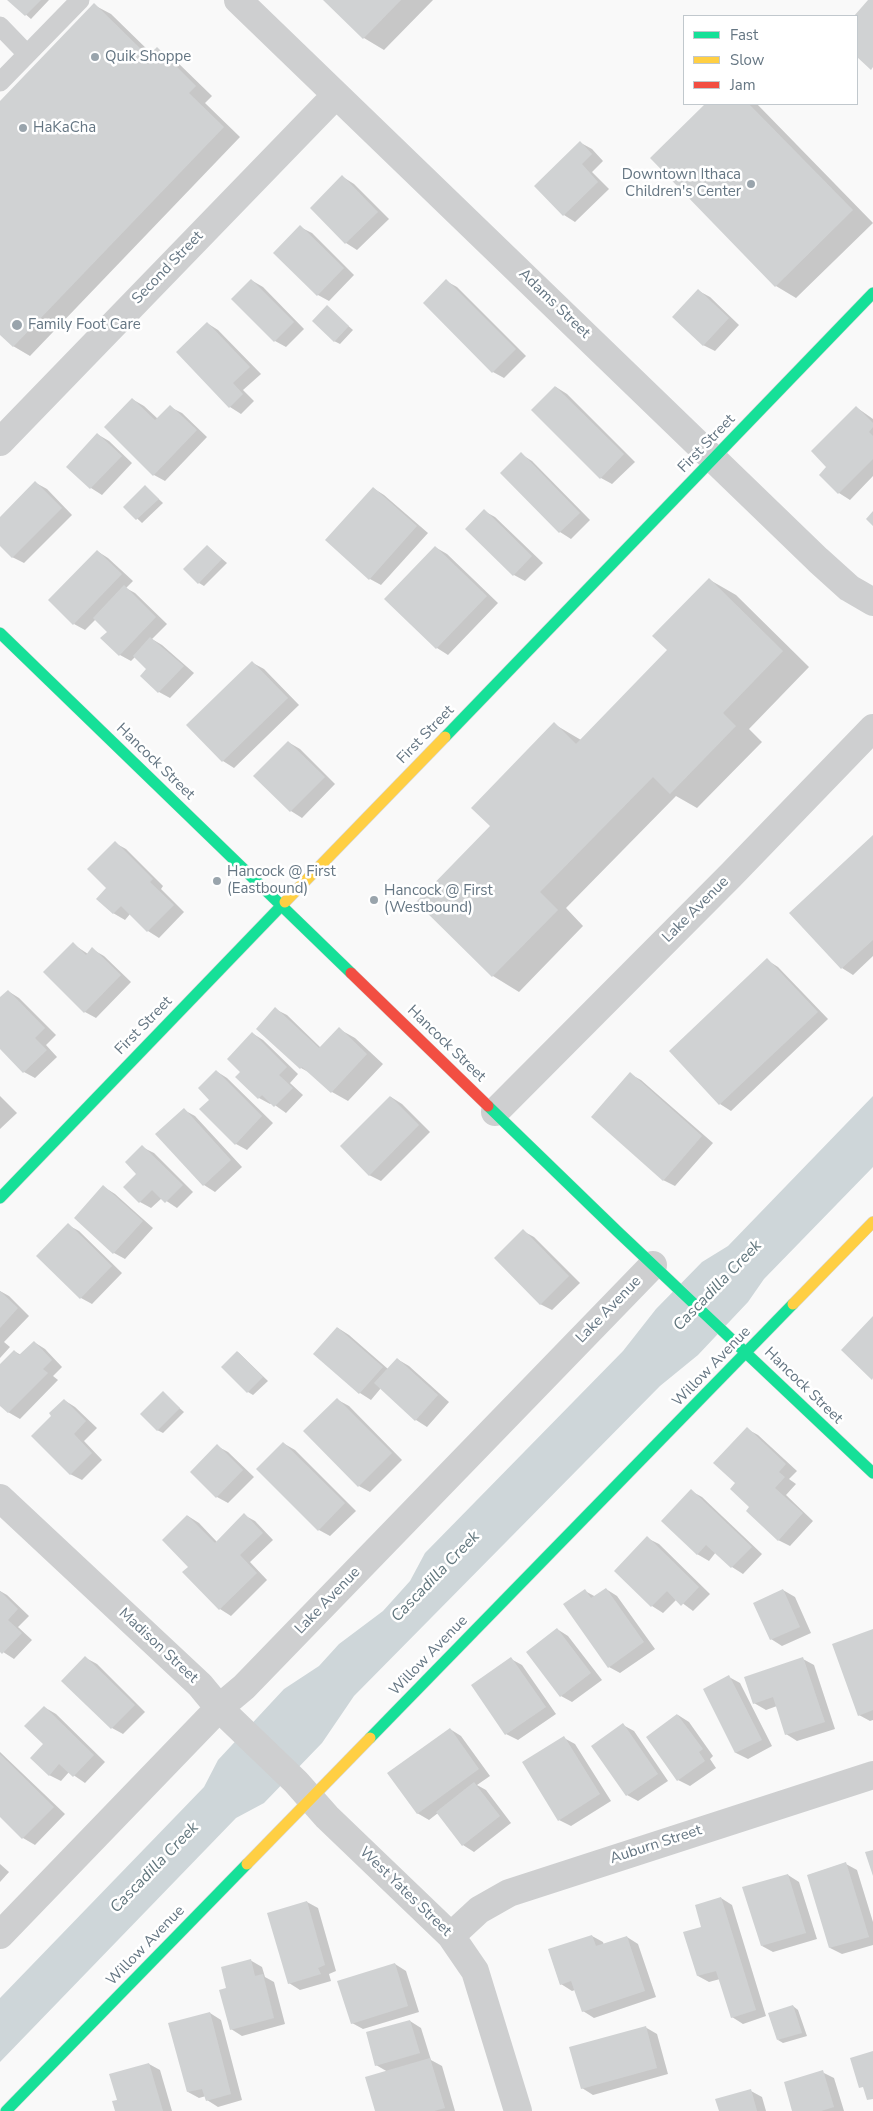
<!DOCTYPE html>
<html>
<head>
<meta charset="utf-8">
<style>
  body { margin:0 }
  #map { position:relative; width:873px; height:2111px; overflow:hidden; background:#f9f9f9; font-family:"Nunito Sans",sans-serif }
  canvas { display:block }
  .legend { position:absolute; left:683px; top:15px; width:175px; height:90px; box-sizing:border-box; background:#fff; border:1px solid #c1c8cd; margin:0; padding:6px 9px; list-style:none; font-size:15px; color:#657683 }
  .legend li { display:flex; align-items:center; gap:10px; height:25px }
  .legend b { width:25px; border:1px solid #c1c8cd }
</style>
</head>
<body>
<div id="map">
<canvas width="873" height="2111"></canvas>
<ul class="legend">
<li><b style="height:6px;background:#16e098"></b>Fast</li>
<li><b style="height:6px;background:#ffcf43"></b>Slow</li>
<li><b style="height:6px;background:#f24e42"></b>Jam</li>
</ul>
</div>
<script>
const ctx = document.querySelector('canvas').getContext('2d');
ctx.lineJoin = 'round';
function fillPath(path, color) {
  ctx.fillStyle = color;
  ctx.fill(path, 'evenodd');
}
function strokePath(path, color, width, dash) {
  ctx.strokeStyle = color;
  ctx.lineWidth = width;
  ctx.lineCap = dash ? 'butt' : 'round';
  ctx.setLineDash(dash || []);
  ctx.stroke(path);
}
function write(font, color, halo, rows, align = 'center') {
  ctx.font = font + ' "Nunito Sans",sans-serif';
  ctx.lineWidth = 5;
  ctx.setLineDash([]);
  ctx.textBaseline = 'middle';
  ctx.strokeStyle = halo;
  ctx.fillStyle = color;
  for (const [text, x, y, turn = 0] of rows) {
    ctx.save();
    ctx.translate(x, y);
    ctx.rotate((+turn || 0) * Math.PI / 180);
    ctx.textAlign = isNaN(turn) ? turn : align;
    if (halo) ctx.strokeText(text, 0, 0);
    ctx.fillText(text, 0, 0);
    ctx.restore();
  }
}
const water = new Path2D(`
  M873,1096V1167L764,1279L748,1302L698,1355L660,1386L354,1696L322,1743L264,1803L236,1818L0,2062V1998L204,1787L218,1760L284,1689L319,1666L339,1644L383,1611L410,1581L425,1553L623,1351L656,1309L702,1262L728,1246Z`);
const shadow = new Path2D(`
  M9,0H49L31,19Z
  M325,0H433L384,50L364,38Z
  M94,5L111,14L152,54L157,49L173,58L212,96L205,103L240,137L30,356L13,346L0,333V103Z
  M707,104H757L873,223L796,298L776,286L651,158Z
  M581,143L592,149L603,161L592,172L609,189L575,222L564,215Z
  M343,177L354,184L389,219L357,250L346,243L312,208Z
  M300,227L312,233L354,275L329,301L318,295Z
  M251,280L263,287L304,329L286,347L275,341Z
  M446,281L457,287L526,356L504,378L493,372Z
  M699,291L710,297L739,325L715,351L703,345Z
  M327,307L353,330L340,344L334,341Z
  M207,323L218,330L261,374L243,390L254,401L241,414L230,407L177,352Z
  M556,387L567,394L635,462L612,484L601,478L533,410Z
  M132,399L144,406L158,419L170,407L182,413L207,437L165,481L154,475Z
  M856,407L873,419V476L850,500L839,493L820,475L828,467Z
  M97,434L109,441L132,463L102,495L91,488L68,467Z
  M521,454L532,461L590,520L571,539L560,532L502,473Z
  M36,483L47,489L72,515L24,563L12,557L0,544V518Z
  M146,487L163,503L142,523L125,507Z
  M373,488L384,495L428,533L381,585L370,579L327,540Z
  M484,511L495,517L543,563L525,581L514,575Z
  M207,546L227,563L204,586L199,583Z
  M435,547L447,554L498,603L448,655L437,648L386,599Z
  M97,551L108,558L133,581L126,588L135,593L167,624L152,639L162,645L194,673L170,698L159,692L148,669L135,657L131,661L120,655L109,632L96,619L85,630L74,624Z
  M710,580L736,595L809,667L749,729L762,742L697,808L676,796L566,908L583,926L519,992L493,976L417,902L492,826L554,724L581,740L669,650Z
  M253,663L264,669L299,705L234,768L223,761L188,725Z
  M288,742L300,749L335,784L302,818L291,811L255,776Z
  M873,836V956L853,975L842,968Z
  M115,843L126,849L163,886L161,889L184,912L159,938L148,931L130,914L125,920L113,913Z
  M73,944L88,954L92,949L104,956L131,982L96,1018L85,1012Z
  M767,960L778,967L828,1019L731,1111L720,1104Z
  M8,991L19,998L56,1035L46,1045L57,1057L35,1078L24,1072L0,1047V999Z
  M275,1009L287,1015L321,1048L339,1029L355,1038L383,1064L348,1101L332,1092L312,1074L301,1068Z
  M252,1033L263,1040L298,1074L290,1083L303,1095L286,1113L272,1103L270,1104L259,1098L242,1072Z
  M216,1071L227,1078L273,1123L247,1150L236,1144Z
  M630,1074L641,1080L713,1143L675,1186L663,1180Z
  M0,1096L17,1113L0,1129Z
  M391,1097L402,1104L430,1132L381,1181L369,1175Z
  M184,1110L195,1116L242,1167L215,1192L204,1185Z
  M142,1147L154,1153L193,1192L177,1208L162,1198L151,1208L140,1202L138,1174Z
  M104,1187L115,1194L153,1228L125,1259L114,1253Z
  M68,1225L79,1231L122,1273L92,1304L81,1298Z
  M523,1231L534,1237L580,1283L552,1310L540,1304Z
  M0,1291L9,1296L29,1316L4,1342L10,1347L0,1358Z
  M338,1328L349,1335L388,1369L397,1359L409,1366L449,1402L427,1427L416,1420L381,1388L371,1400L360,1393L315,1354Z
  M34,1342L45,1349L62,1367L53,1376L58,1380L20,1419L8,1412L0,1404V1365L14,1351L21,1355Z
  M238,1352L268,1381L253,1395L248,1392Z
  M163,1393L184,1412L163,1433L157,1430Z
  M64,1400L75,1407L97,1428L84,1441L102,1460L82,1480L70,1474L53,1416Z
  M338,1400L349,1406L402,1460L370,1492L359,1486Z
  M747,1429L758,1435L797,1471L789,1479L796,1484L786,1495L813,1521L790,1546L778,1540L737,1483Z
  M283,1443L295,1450L356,1511L330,1536L319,1530Z
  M217,1446L228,1452L254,1477L228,1503L217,1497Z
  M691,1491L702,1497L762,1554L743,1574L732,1567L716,1552L709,1561L697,1554Z
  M244,1515L255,1521L273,1540L250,1562L267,1580L231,1616L220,1609L190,1567L188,1516L199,1523L217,1542Z
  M647,1538L659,1544L710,1594L693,1611L677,1599L663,1613L652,1606L616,1571Z
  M606,1589L617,1596L655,1649L620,1673L609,1667L585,1591L596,1597Z
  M783,1590L795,1597L811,1633L782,1646L771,1639Z
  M0,1591L7,1595L29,1616L18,1627L32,1640L14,1659L0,1650Z
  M557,1629L568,1636L602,1680L572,1702L561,1696Z
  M873,1630V1720L870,1721L859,1715Z
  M86,1658L97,1664L145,1712L123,1734L112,1728Z
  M511,1659L522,1665L556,1714L518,1740L506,1734Z
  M803,1659L814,1665L835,1729L797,1741L786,1734L777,1706L766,1710L754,1703Z
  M729,1677L740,1683L772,1746L748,1759L736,1753L704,1690Z
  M44,1707L56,1714L105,1762L85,1783L69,1772L61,1781L49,1775L45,1744Z
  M678,1715L689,1722L713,1756L710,1759L716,1768L690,1786L678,1780Z
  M623,1725L634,1731L668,1781L638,1801L627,1795Z
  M450,1729L461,1736L490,1776L477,1785L486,1790L511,1823L474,1852L463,1845L438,1813L429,1820L417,1813Z
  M564,1738L575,1744L611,1801L571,1826L559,1820Z
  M0,1752L65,1814L35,1845L23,1838L0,1815Z
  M0,1864L9,1872L0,1882Z
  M846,1864L857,1870L873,1922V1945L842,1954L830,1948Z
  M788,1875L799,1882L817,1939L773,1952L762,1946Z
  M721,1898L732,1905L766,2016L743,2024L732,2017L720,1979L709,1982L698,1976L702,1927Z
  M307,1902L318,1908L336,1971L329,1974L331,1981L300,1990L289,1983Z
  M592,1936L603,1942L604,1945L627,1937L638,1944L656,1997L594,2018L583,2011L575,1990L572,1991L561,1984Z
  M250,1960L262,1967L265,1977L274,1982L285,2024L242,2036L231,2029L228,1989Z
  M395,1964L406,1971L419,2012L363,2029L352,2023Z
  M793,2006L798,2010L807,2036L783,2043L778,2040Z
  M210,2013L221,2020L242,2100L218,2107L207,2100L206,2096L199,2098L188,2092Z
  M410,2021L421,2028L431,2060L442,2066L455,2111H376L388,2072L376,2065Z
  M645,2027L657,2034L668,2074L593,2095L582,2088Z
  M149,2064L160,2070L172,2111H116L118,2100Z
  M822,2072L834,2078L844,2111H793Z
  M751,2091L762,2097L766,2111H720Z`);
const building = new Path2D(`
  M7,0H41L25,16Z
  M323,0H401L363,39Z
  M868,0H873V67L871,70L857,57V16H854Z
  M94,3L148,56L157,47L196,86L189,93L224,127L13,347L0,335V101Z
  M705,104H749L853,210L775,287L650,158Z
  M580,141L592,154L582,164L598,182L563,216L534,186Z
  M342,175L378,212L345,244L310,208Z
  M300,225L344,268L317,296L273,253Z
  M251,279L294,322L274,342L231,299Z
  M446,279L516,349L492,373L423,303Z
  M698,289L729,318L703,346L672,317Z
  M327,305L349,326L334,342L312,321Z
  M207,322L250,367L233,383L243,394L229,408L176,352Z
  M555,386L624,454L600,479L531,410Z
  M132,398L155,420L170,405L197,430L153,476L104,427Z
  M856,406L873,423V427L869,432L873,436V459L838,494L819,475L826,467L811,451Z
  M97,433L122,456L90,489L66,467Z
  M521,452L580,513L559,533L500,473Z
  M35,481L62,508L12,558L0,546V517Z
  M145,485L159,499L136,520L123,507Z
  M373,487L417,526L369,580L325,540Z
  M484,509L532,556L513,576L465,529Z
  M873,511V526L866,519Z
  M207,545L222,559L198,584L183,569Z
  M435,546L487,596L436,649L384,599Z
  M97,550L122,574L73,625L48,600Z
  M709,578L783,651L723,713L736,726L670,794L653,777L540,892L558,910L492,977L416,902L490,826L471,808L554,722L576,744L667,650L652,636Z
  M124,585L156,617L119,656L100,638L107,632L93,618Z
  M150,637L184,666L158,693L140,676L146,669L133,656Z
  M252,661L288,698L222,762L186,725Z
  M288,741L325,777L290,812L253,776Z
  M873,835V940L841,969L789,913Z
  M115,841L153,879L150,882L174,905L147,932L121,906L113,914L96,899L106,888L87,869Z
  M73,942L86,955L92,947L121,975L84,1013L43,972Z
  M767,958L818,1012L719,1105L669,1051Z
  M8,990L45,1028L35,1038L47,1050L23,1073L0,1049V997Z
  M275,1007L319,1048L339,1027L367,1054L331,1093L302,1067L300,1069L256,1029Z
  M252,1032L287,1067L279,1075L293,1088L274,1107L262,1095L258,1099L235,1077L240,1072L227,1059Z
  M216,1070L262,1116L235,1145L199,1109L209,1100L198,1088Z
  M630,1072L702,1136L663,1181L591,1117Z
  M390,1096L419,1125L369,1176L340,1146Z
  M184,1108L231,1160L203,1186L155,1134Z
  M142,1145L183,1185L165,1203L152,1190L139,1203L123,1187L136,1174L125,1162Z
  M103,1185L143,1221L113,1254L74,1218Z
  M68,1223L112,1266L80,1299L36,1256Z
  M523,1229L569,1276L540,1305L494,1258Z
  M0,1291L18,1308L0,1328Z
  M873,1316V1378L872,1380L841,1350Z
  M337,1327L383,1367L359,1394L313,1354Z
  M34,1341L52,1360L43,1369L48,1373L8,1413L0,1406V1364L14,1350L19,1355Z
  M237,1351L263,1377L247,1393L221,1367Z
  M397,1358L438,1395L415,1421L374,1383Z
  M163,1391L180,1408L157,1431L140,1414Z
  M337,1398L392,1453L358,1487L303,1431Z
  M64,1399L86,1421L74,1434L92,1453L70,1475L31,1436L51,1416L49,1413Z
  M747,1427L786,1464L779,1472L785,1477L775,1488L803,1513L778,1541L746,1511L749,1507L730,1489L735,1483L713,1463Z
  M283,1442L345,1503L318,1531L256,1469Z
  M217,1444L243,1470L216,1498L190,1472Z
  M691,1489L752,1547L731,1568L706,1545L697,1555L661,1521Z
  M244,1513L263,1533L240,1555L257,1573L219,1610L182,1572L188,1567L162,1540L187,1515L215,1543Z
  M647,1536L699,1587L681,1606L667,1591L651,1607L614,1571Z
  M606,1588L644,1642L608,1668L563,1604L585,1589L591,1598Z
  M783,1589L800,1627L770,1640L753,1603Z
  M0,1591L18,1609L8,1620L22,1633L2,1654L0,1652Z
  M557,1628L591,1673L560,1697L526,1652Z
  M873,1629V1710L858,1716L832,1644Z
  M85,1656L135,1705L111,1729L61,1681Z
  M511,1657L546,1707L505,1735L471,1685Z
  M803,1657L825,1722L785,1735L773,1697L753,1704L744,1677Z
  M729,1675L762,1740L735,1753L703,1689Z
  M44,1706L94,1755L73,1777L59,1764L49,1776L30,1758L43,1744L24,1726Z
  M677,1714L703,1749L699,1752L705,1761L677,1781L646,1737Z
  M623,1723L658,1774L626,1796L591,1746Z
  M450,1728L479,1769L417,1814L387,1773Z
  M564,1736L600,1794L558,1821L522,1762Z
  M0,1754L54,1807L22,1839L0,1817Z
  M474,1782L500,1816L462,1846L436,1812Z
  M873,1850V1876L865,1852Z
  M846,1862L869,1937L829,1948L807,1875Z
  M788,1874L806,1933L761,1946L742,1887Z
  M721,1897L756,2010L731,2018L716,1971L697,1976L683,1932L701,1927L695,1905Z
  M307,1901L325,1965L318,1968L321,1974L288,1984L267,1913Z
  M592,1935L596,1946L627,1936L645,1991L582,2012L571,1981L560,1985L548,1949Z
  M251,1959L255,1976L263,1974L274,2018L230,2030L219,1990L226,1988L221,1967Z
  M395,1963L408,2006L351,2024L337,1981Z
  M793,2005L802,2033L777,2040L768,2013Z
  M210,2012L231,2094L206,2101L202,2089L187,2092L168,2023Z
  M410,2020L420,2053L375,2066L366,2032Z
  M646,2026L657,2068L581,2089L569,2047Z
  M873,2051V2099L867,2100L863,2087L859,2088L850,2058Z
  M430,2058L445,2108L434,2111H375L365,2077Z
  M149,2063L163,2111H115L112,2101L117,2100L109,2074Z
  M823,2070L834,2107L821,2111H792L784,2082Z
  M751,2089L757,2111H719L715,2099Z`);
const lane = new Path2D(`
  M0,26L27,54
  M0,82L80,0`);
const street = new Path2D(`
  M238,0L818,560L849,588L873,602
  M0,442L336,95
  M495,1112L731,875L873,728
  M0,1498L200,1685L219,1708L296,1782L327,1817L451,1936L475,1971L518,2111
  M0,1935L219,1708L244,1687L653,1265
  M451,1936L479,1910L509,1893L873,1775`);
const fast = new Path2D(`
  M0,633L351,973
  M445,737L873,293
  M488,1106L617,1231L873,1473
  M0,1198L285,902
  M370,1738L793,1304
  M6,2111L247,1864`);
const slow = new Path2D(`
  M285,902L445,737
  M793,1304L873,1222
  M247,1864L370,1738`);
const jam = new Path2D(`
  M351,973L488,1106`);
const markers = [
  [95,57,5,"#99a4ac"],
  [23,128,5,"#99a4ac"],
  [751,184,5,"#99a4ac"],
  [17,325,6,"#99a4ac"],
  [217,881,5,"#99a4ac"],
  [374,900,5,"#99a4ac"]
];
const poiNames = [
  ["Quik Shoppe",105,57],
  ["HaKaCha",33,128],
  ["Downtown Ithaca",741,175,"right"],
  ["Children's Center",741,192,"right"],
  ["Family Foot Care",28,325],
  ["Hancock @ First",227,872],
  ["(Eastbound)",227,889],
  ["Hancock @ First",384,891],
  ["(Westbound)",384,908]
];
const streetNames = [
  ["Second Street",168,268,-46],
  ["Adams Street",554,304,44],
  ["First Street",707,444,-46],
  ["First Street",426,735,-46],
  ["Hancock Street",155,762,44],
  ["Lake Avenue",696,910,-45],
  ["First Street",144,1026,-46],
  ["Hancock Street",446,1044,44],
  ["Lake Avenue",609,1310,-46],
  ["Willow Avenue",712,1367,-46],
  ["Hancock Street",803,1386,44],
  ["Lake Avenue",328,1601,-46],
  ["Madison Street",158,1646,43],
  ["Willow Avenue",429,1656,-46],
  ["Auburn Street",656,1845,-18],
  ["West Yates Street",405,1892,44],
  ["Willow Avenue",146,1946,-46]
];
const waterNames = [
  ["Cascadilla Creek",718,1286,-46],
  ["Cascadilla Creek",436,1577,-46],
  ["Cascadilla Creek",155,1868,-46]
];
fillPath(water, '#ced6d9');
fillPath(shadow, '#0003');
fillPath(building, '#d0d2d3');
strokePath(fast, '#d5d6d7', 12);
strokePath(slow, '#d5d6d7', 12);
strokePath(jam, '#d5d6d7', 12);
strokePath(lane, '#cecfd0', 19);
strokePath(street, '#cecfd0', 28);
strokePath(fast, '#16e098', 11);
strokePath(slow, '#ffcf43', 11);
strokePath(jam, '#f24e42', 11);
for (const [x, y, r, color] of markers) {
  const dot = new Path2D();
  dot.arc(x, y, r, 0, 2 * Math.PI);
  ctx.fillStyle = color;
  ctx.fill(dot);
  strokePath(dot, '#fff', 2);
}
write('15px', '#657683', '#fff', poiNames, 'left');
write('15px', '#657683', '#fff', streetNames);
write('italic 16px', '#60757c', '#fff', waterNames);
</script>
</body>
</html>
